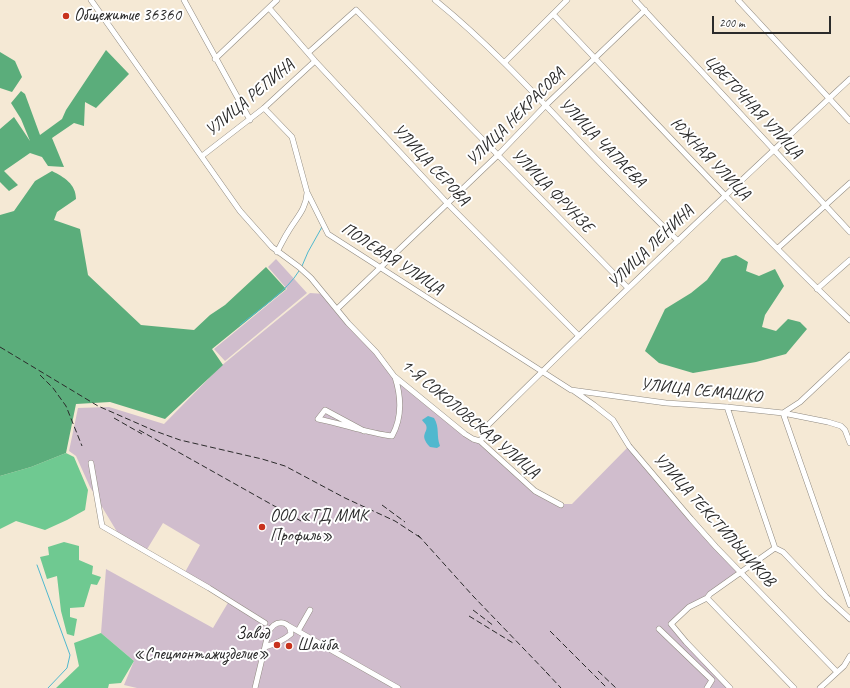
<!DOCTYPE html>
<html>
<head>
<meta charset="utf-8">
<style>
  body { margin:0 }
  #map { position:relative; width:850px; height:688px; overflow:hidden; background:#f5e9d5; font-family:Caveat,sans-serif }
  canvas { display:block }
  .scale { position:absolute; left:712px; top:16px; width:119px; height:18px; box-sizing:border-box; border:2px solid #2b2b2b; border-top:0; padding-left:5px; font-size:12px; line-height:14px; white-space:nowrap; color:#2b2b2b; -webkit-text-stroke:3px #fff; paint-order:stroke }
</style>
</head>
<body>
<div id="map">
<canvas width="850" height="688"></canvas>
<div class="scale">200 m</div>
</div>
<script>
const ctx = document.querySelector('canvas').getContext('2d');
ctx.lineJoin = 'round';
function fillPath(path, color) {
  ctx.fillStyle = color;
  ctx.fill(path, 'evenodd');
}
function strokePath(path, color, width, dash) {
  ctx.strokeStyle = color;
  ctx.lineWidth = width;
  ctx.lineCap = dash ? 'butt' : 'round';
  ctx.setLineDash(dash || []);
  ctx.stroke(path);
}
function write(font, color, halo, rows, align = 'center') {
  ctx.font = font + ' Caveat,sans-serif';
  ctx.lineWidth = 4;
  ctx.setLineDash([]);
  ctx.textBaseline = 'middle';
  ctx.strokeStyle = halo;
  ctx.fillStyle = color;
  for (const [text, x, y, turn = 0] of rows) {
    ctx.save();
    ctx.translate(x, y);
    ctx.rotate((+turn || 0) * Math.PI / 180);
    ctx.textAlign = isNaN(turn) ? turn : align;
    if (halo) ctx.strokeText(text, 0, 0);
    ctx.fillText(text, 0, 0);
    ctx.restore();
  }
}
const industrial = new Path2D(`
  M276,259L307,293L225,361L214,349L287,289L268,267Z
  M310,293L325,294L389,370L477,441L535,491L561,504H572L629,446L741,572L689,607L671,624L730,688H137L124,685L134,661L101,633L106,569L213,628L229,601L184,574L200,545L163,523L146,551L119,535L90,487L76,456L69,451L78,408L109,407L164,424L221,366Z`);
const green = new Path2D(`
  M66,453L74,457L88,490L85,510L67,520L45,530L16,521L0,529V476L31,467Z
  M64,542L79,546V560L93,566L92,574L101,577L97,585L91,584L84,607L70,608V617L77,619L74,636L67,634L61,611L57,576L47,579L40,557L49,555L48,547Z
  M101,633L134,661L121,683L109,684L108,688H56L79,666L74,643Z`);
const forest = new Path2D(`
  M106,50L129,74L96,108L85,102L84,126L74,123L52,138L64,167L48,166L42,157L30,153L4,171L18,185L9,191L0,182V129L14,117L30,141L21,119L11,103L21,91L25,94L40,135L62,119L66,110Z
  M0,52L15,61L22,77L12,92L0,88Z
  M52,171C64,177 76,184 76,199L57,212L54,220L80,229L88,275L141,325L194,330L210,315L225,305L266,267L286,289L212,349L223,365L165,419L110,402L76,404L66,453L31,467L0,476V215L14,211L35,181Z
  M736,255L748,262L746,271L759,276L775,269L784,286L765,315L762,327L776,331L788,319L800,322L807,329L786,354L756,362L693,373L659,363L645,351L665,309L691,293L707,280L722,259Z`);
const water = new Path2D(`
  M428,416L434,418C440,428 436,435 440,446L437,448L430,447C418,434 429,433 426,425C425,423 423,422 422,420Z`);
const stream = new Path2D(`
  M302,266L308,252L322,227
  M240,325C258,310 287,291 299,271
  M37,565L70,655L67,668L48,688`);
const minor = new Path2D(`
  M91,0L240,211L272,247L299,267L311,278L348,323L376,352L394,376L465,434L473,439L480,441L535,491L561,505
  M184,0L250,120
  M435,0C488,43 535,94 582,144C613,177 646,209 678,241
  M635,0L850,232
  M738,0L850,121
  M269,8L315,61L448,204L579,336
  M553,14C651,117 747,222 850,320
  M308,53L356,10L628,288
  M215,59L277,0
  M505,62L567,0
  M264,108L292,137L307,192L328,234L571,390L666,403L727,407L783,413L828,422L841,426L845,430L850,443
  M202,156L264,108L315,61
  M778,248L850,183
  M277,252C281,245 284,238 288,232C296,218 306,210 307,193
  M817,289L850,260
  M337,309L498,155L546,105L645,10
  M850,355L800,402L783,413L850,605
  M574,391L594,405L613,420L629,446L691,519L716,547L837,672
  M727,407L775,548L783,552L826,597L850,619
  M364,431L325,410L318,419C343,424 367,433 392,436C402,418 401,396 395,377
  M480,441L483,437L487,426C606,308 727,193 850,79
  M91,463L102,526L209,588L265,623
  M707,598L794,688
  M287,625L398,688
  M659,629L712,680L707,688
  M298,631L310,610
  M255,688L268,634C273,619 290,619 291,634C284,640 275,644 265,647
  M730,688L686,642L671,624L689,607L707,598L710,594L775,548
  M820,688L844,666L850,656`);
const rail = new Path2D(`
  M0,347L98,406L155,431L180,440L262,459L285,466L345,498L395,521L421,538
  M40,375L53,388L66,406L82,446
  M114,418L142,434
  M139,430L301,521
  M382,505L405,522
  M418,535L473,596L549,675
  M473,610L494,626
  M469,616L513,643
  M550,631L607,688
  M598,671L616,688
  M546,672L561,688`);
const markers = [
  [66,16,4,"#c8321e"],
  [262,527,4,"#c8321e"],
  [277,645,4,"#c8321e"],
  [289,646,4,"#c8321e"]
];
const poiNames = [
  ["Общежитие 36360",74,16],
  ["ООО «ТД ММК",270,517],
  ["Профиль»",270,537],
  ["Завод",269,635,"right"],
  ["«Спецмонтажизделие»",269,655,"right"],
  ["Шайба",297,646]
];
const streetNames = [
  ["УЛИЦА РЕПИНА",250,98,-40],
  ["ЦВЕТОЧНАЯ УЛИЦА",753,107,47],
  ["УЛИЦА НЕКРАСОВА",516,117,-45],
  ["УЛИЦА ЧАПАЕВА",602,143,46],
  ["ЮЖНАЯ УЛИЦА",710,159,46],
  ["УЛИЦА СЕРОВА",431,165,47],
  ["УЛИЦА ФРУНЗЕ",552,191,46],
  ["УЛИЦА ЛЕНИНА",651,247,-44],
  ["ПОЛЕВАЯ УЛИЦА",392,259,33],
  ["УЛИЦА СЕМАШКО",701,391,6],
  ["1-Я СОКОЛОВСКАЯ УЛИЦА",470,419,40],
  ["УЛИЦА ТЕКСТИЛЬЩИКОВ",714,520,48]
];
fillPath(industrial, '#d0bdcd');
fillPath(green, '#6fc991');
fillPath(forest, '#5bad7b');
fillPath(water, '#50b8ce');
strokePath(stream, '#50b8ce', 1);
strokePath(minor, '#908a80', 6);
strokePath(minor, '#fff', 5);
strokePath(rail, '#2b2b2b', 1, [6, 3]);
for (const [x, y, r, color] of markers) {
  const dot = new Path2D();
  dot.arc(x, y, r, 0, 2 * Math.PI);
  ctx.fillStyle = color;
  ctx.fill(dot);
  strokePath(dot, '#fff', 1.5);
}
write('17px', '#2b2b2b', '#fff', poiNames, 'left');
write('17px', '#2b2b2b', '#fff', streetNames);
</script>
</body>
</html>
